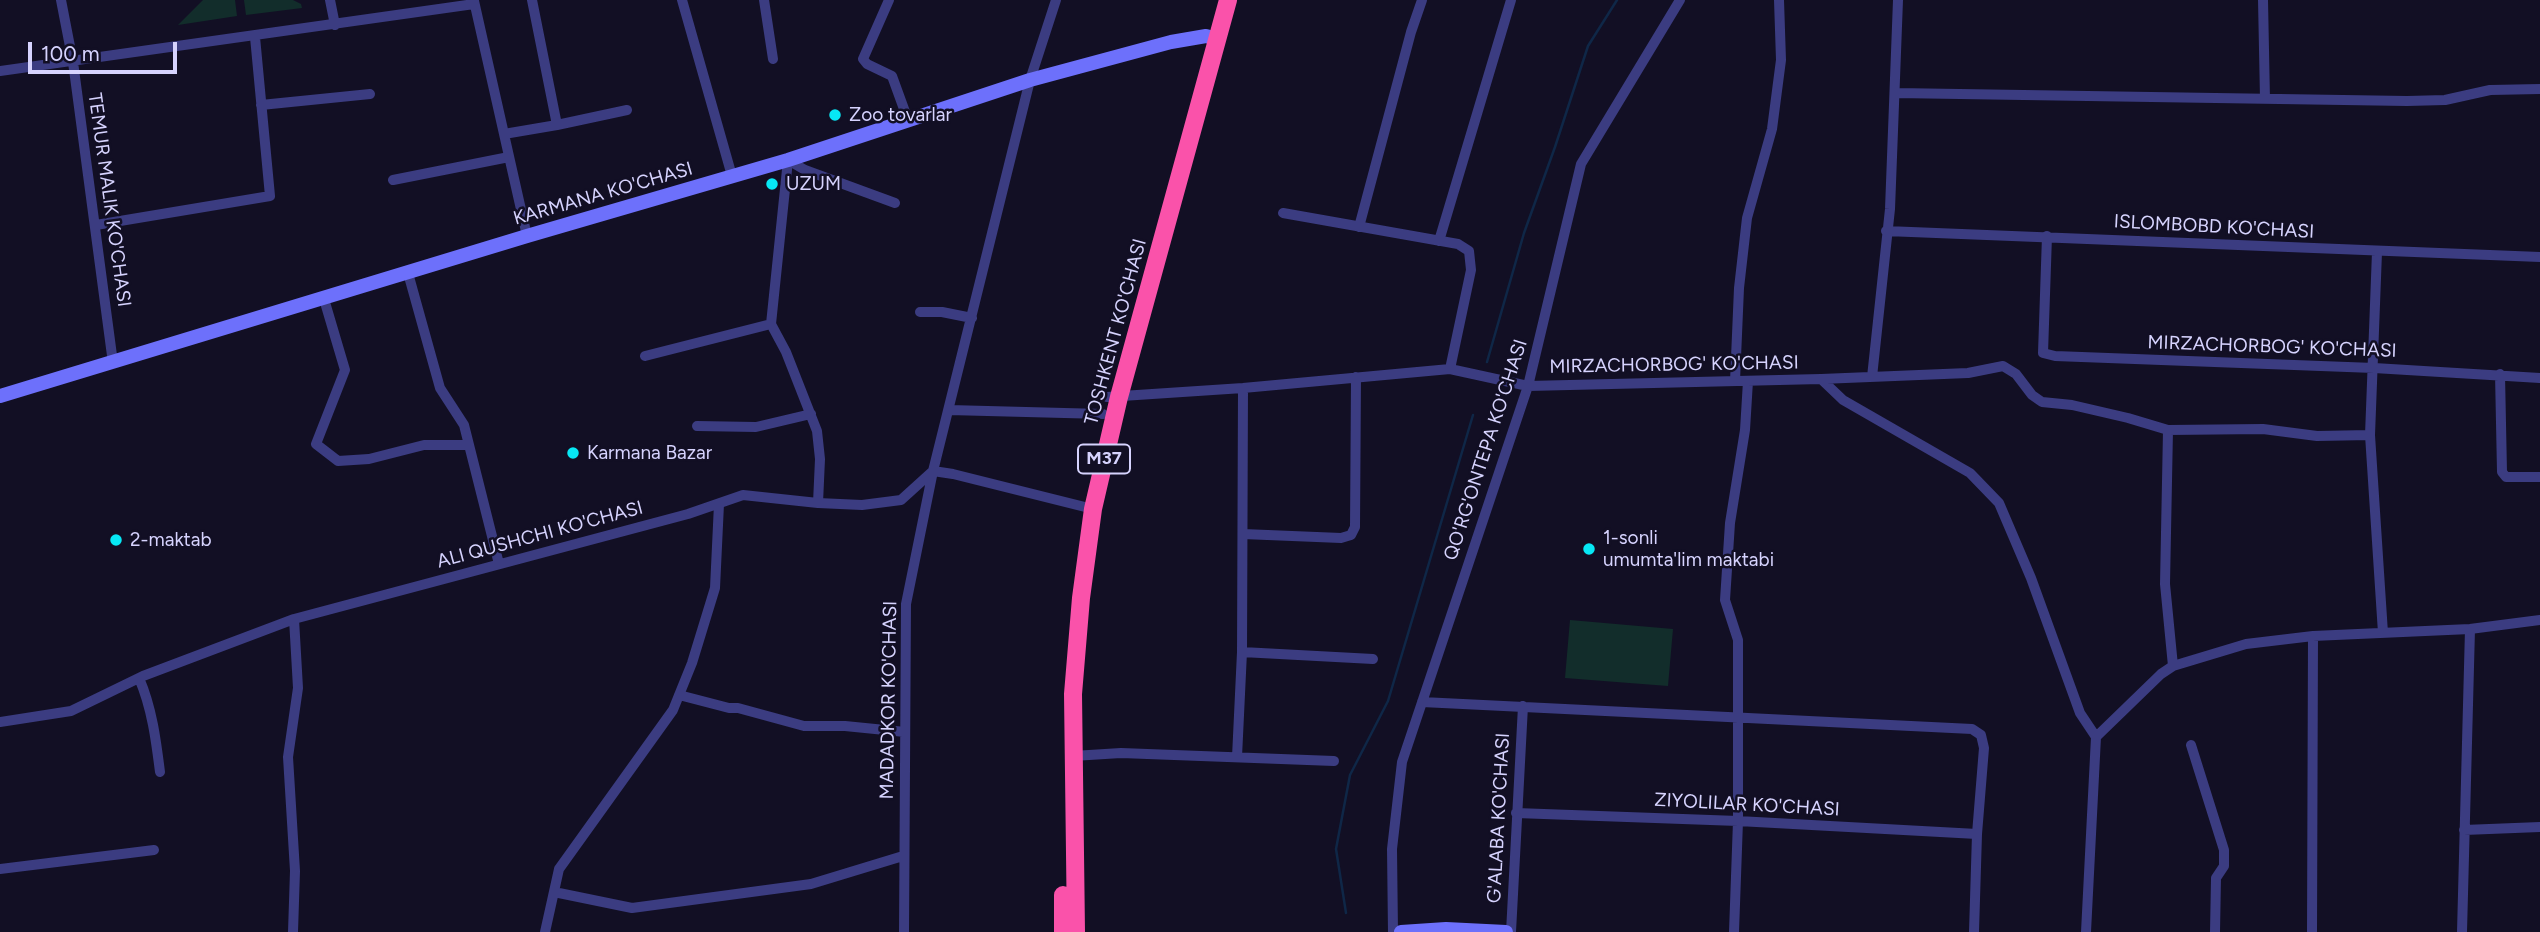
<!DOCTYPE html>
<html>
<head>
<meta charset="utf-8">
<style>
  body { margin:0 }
  #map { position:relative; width:2540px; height:932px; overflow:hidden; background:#120f24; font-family:Figtree,sans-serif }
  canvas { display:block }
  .scale { position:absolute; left:28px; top:42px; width:149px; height:32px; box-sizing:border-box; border:4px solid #d6d3fe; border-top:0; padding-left:9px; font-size:21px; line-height:24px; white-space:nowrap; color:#d6d3fe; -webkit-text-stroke:5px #120f24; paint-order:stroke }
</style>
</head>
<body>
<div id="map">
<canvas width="2540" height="932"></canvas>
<div class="scale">100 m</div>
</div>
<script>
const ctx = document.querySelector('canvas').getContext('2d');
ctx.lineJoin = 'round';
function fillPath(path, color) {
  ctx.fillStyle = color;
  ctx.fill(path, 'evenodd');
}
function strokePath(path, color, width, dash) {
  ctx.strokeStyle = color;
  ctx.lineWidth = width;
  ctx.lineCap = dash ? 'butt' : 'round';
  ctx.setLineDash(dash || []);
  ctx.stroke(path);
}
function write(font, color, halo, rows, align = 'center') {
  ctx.font = font + ' Figtree,sans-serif';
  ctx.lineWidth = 5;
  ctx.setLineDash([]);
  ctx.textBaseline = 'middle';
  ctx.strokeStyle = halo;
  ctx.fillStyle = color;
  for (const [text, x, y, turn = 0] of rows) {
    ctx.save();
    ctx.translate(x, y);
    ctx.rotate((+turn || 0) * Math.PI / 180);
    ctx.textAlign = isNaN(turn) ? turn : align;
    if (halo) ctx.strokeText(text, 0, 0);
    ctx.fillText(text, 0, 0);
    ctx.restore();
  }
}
const green = new Path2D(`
  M203,0H235L237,16L178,25Z
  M244,0H293L301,4L302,8L246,15Z
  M1570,620L1673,629L1668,686L1565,678Z`);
const stream = new Path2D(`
  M1487,362L1524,233L1555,147L1588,46L1617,0
  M1346,913L1336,849L1350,775L1388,701L1473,415`);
const street = new Path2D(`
  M61,0L73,62L113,363
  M330,0L335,25
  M532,0L557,125
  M682,0L732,176
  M764,0L773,59
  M889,0L863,59L867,64L892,76L908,120
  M2263,0L2265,99
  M474,1L527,236
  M0,71L474,4
  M1896,93L2407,101L2445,100L2490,90L2540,89
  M261,105L370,94
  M504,134L557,125L627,110
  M393,180L509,157
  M1283,213L1458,244L1469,251L1471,270L1450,369
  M96,225L270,196L255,37
  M1359,227L1411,32L1422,0
  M1886,231L2540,257
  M2047,236L2043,353L2055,356L2374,368L2540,378
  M1439,241L1511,0
  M2377,252L2370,435L2383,633
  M408,273L440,388L464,425L499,564
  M324,299L345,370L316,444L338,461L369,459L424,445H469
  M920,312H942L972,318
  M645,356L771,324
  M2500,374L2502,472L2506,477H2540
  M1872,377L1890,209L1898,0
  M1821,379L1843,400L1970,473L1999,503L2031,578L2080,713L2096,737L2086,932
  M1735,381L1739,288L1747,218L1772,129L1781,60L1779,0
  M1107,397L1243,388L1450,369L1528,386L1821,379L1968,373L2003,366L2016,374L2032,395L2042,402L2072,405L2128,418L2168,430L2263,429L2317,436L2370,435
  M949,410L1103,414
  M697,426L756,427L811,414
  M2168,430L2165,584L2173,666
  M933,471L953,474L1093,509
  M818,503L820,459L817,431L786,352L771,324L788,160L805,170L895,203
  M1243,534L1341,538L1351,535L1355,527L1356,377
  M1242,652L1373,659
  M139,678C152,708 156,740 160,772
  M679,695L729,708H738L804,726H845L905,732
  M1422,702L1972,729L1981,735L1984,748L1977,834L1974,932
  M0,722L71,711L143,676L294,619L688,514L743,495L818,503L862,505L901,500L933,471
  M2096,737L2161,674L2173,666L2246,644L2313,636L2470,629L2540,620
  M2191,745L2224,850V866L2216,878L2215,932
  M1073,756L1121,753L1334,761
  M1237,757L1242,652L1243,388
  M1516,813L1738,821L1977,834
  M2464,830L2540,827
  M0,869L154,850
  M554,892L632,908L811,884L903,856
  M293,932L295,871L288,757L298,688L294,619
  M545,932L559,869L673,710L692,663L715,588L719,504
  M904,932L906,604L933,471L1030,80L1056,0
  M1393,932L1392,849L1402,762L1528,386L1581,164L1680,0
  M1511,932L1523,706
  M1734,932L1738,821V640L1725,600L1730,523L1745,430L1748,381
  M2312,932L2313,636
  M2462,932L2470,629`);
const secondary = new Path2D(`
  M0,396L527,236L788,160L1030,80L1171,42L1206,36L1217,39
  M1401,932L1446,929L1506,932`);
const highway = new Path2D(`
  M1063,932V895
  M1076,932L1073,694L1081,598L1093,509L1119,397L1228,0`);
const markers = [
  [835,115,7,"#07e8f5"],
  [772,184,7,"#07e8f5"],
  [573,453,7,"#07e8f5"],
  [116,540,7,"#07e8f5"],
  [1589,549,7,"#07e8f5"]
];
const shields = [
  [1104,459,52]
];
const shieldNames = [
  ["M37",1104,459]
];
const poiNames = [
  ["Zoo tovarlar",849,115],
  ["UZUM",786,184],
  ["Karmana Bazar",587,453],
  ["1-sonli",1603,538],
  ["umumta'lim maktabi",1603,560],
  ["2-maktab",130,540]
];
const streetNames = [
  ["KARMANA KO'CHASI",603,194,-16],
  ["TEMUR MALIK KO'CHASI",109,200,82],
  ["ISLOMBOBD KO'CHASI",2214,227,3],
  ["TOSHKENT KO'CHASI",1116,332,-75],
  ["MIRZACHORBOG' KO'CHASI",2272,347,2],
  ["MIRZACHORBOG' KO'CHASI",1674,365,-1],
  ["QO'RG'ONTEPA KO'CHASI",1486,450,-72],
  ["ALI QUSHCHI KO'CHASI",540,535,-15],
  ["MADADKOR KO'CHASI",889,700,-89],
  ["ZIYOLILAR KO'CHASI",1747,805,3],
  ["G'ALABA KO'CHASI",1499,818,-87]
];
fillPath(green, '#122d2b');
strokePath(stream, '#0f2747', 2.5);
strokePath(street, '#3b3c81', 10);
strokePath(secondary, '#6d70fb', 14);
strokePath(highway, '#fa52aa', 18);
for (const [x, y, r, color] of markers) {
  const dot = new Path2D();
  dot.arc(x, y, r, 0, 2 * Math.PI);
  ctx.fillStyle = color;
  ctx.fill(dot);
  strokePath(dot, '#120f24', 2.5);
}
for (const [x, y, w] of shields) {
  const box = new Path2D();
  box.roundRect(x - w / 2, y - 14.5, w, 29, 5);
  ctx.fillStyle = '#120f24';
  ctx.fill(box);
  strokePath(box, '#d6d3fe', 2);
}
write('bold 18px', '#d6d3fe', null, shieldNames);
write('19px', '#d6d3fe', '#120f24', poiNames, 'left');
write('19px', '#d6d3fe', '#120f24', streetNames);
</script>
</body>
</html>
